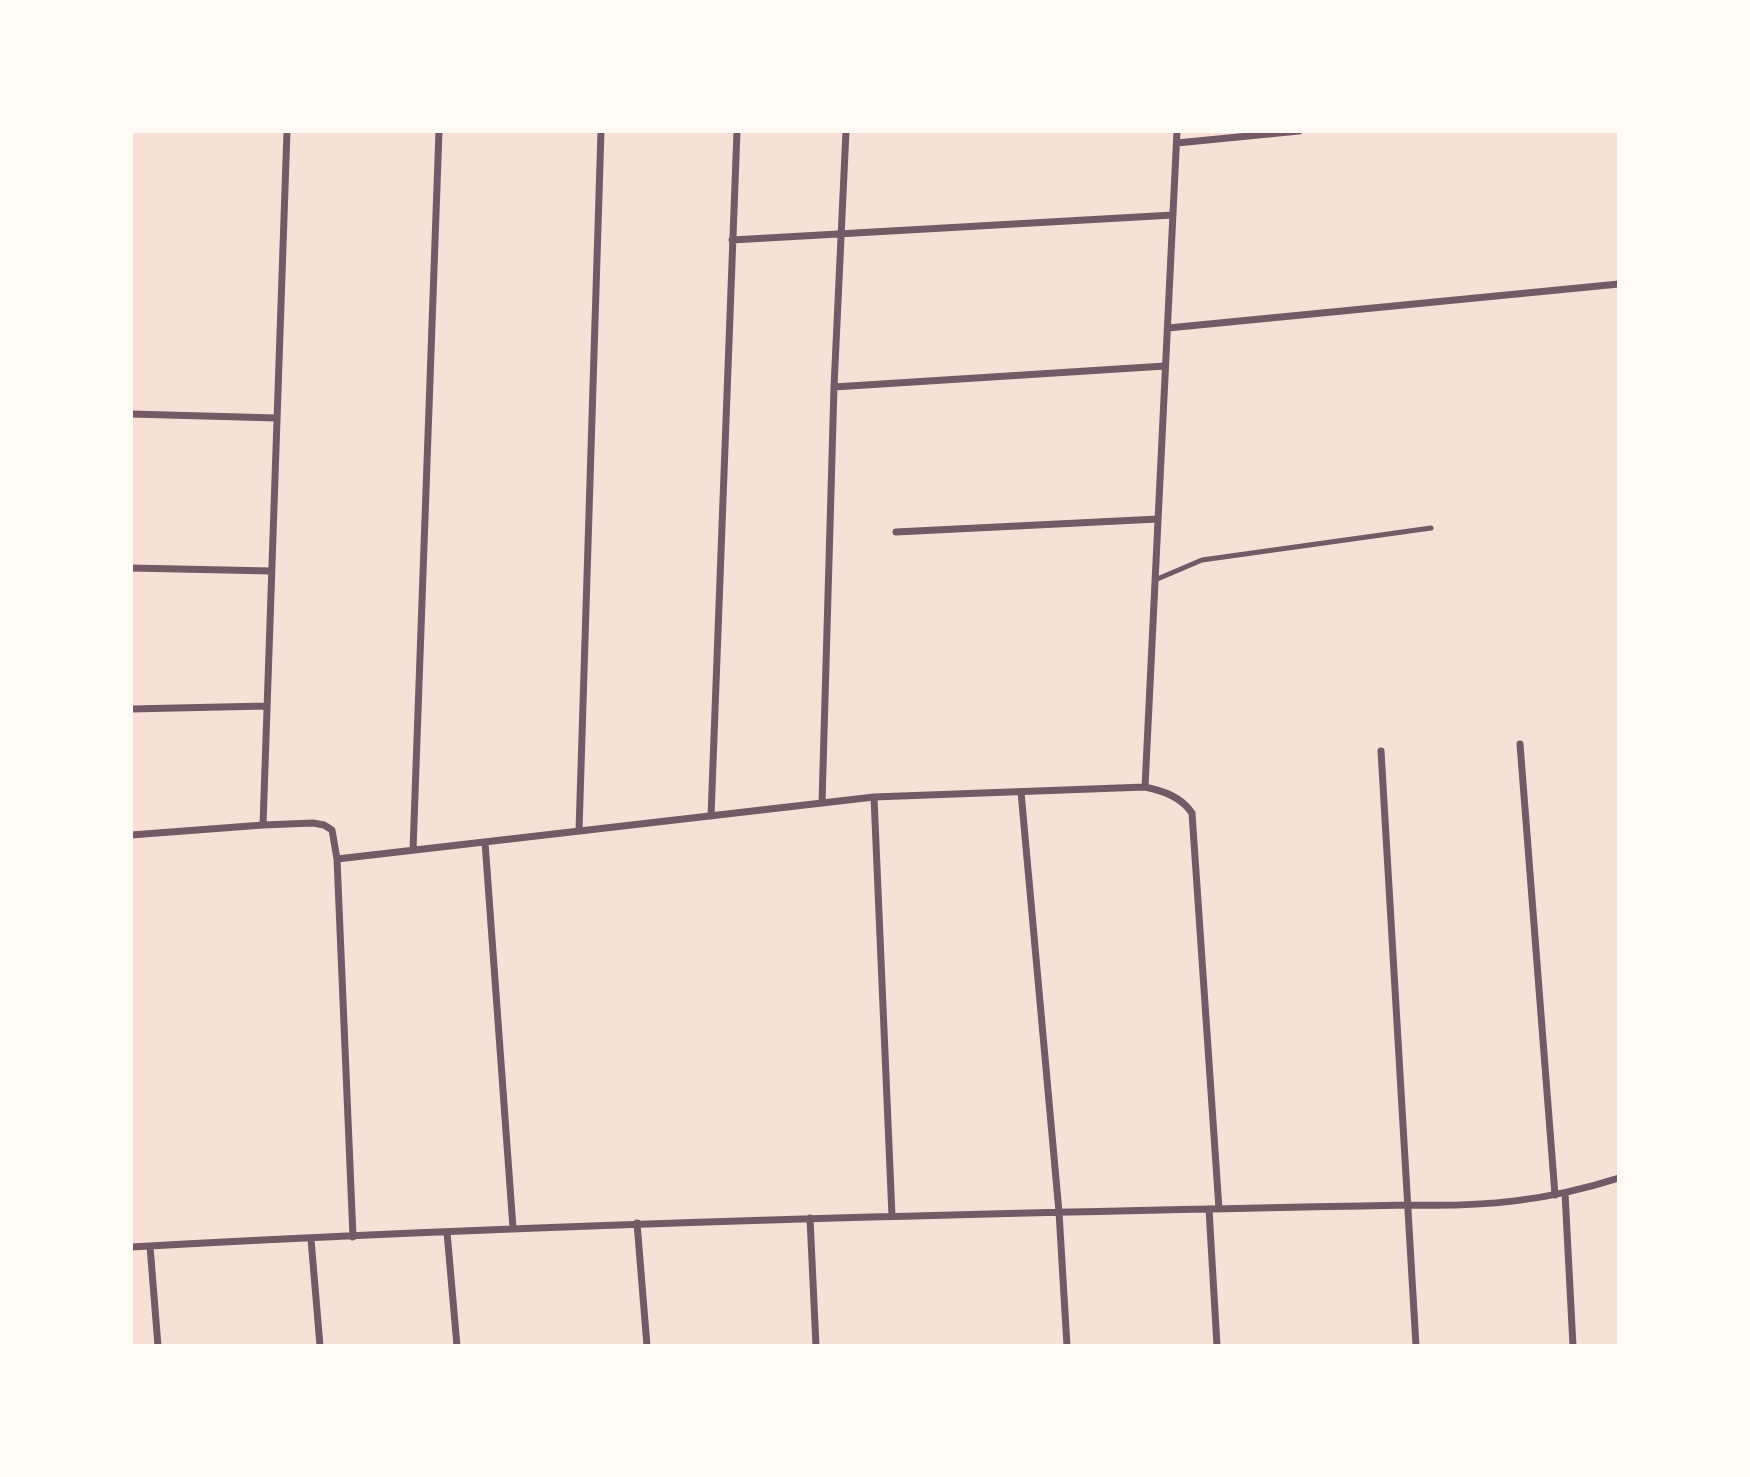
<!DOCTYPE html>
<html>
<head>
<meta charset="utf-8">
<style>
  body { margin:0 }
  #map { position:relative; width:1750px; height:1477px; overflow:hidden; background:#f7e1d7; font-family:"Fira Sans",sans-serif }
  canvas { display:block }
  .frame { position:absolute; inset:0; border:133px solid #fffaf5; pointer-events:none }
</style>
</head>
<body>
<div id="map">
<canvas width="1750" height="1477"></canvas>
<div class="frame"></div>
</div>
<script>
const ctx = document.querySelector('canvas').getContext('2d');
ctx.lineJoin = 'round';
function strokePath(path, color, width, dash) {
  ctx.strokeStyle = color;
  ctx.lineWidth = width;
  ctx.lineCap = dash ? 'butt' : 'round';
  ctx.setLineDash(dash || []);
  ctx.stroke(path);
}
const service = new Path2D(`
  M1155,580L1202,560L1431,528`);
const minor = new Path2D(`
  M1177,143L1299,131
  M732,240L1173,215
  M1168,328L1619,284
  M834,387L1165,366
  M131,414L277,418
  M896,532L1158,519
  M131,568L271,571
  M131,709L266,706
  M1520,744L1555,1195
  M1381,751L1416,1346
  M1145,787L1177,131
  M1021,792L1059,1212L1067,1346
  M874,797L892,1216
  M822,803L834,387L846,131
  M711,816L737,131
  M263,825L287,131
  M579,831L601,131
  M131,835L263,825L313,823L324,825L332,830L337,859L353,1237
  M485,842L513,1228
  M413,850L439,131
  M337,859L874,797L1145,787C1164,791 1181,797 1192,813L1219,1209
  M1565,1193L1573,1346
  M1209,1209L1217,1346
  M810,1218L816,1346
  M637,1223L647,1346
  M447,1232L457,1346
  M311,1239L320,1346
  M150,1246L158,1346
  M131,1247C557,1223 983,1213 1409,1205C1484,1207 1547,1201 1619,1178`);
strokePath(service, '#755966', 5);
strokePath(minor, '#755966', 7);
</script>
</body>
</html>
